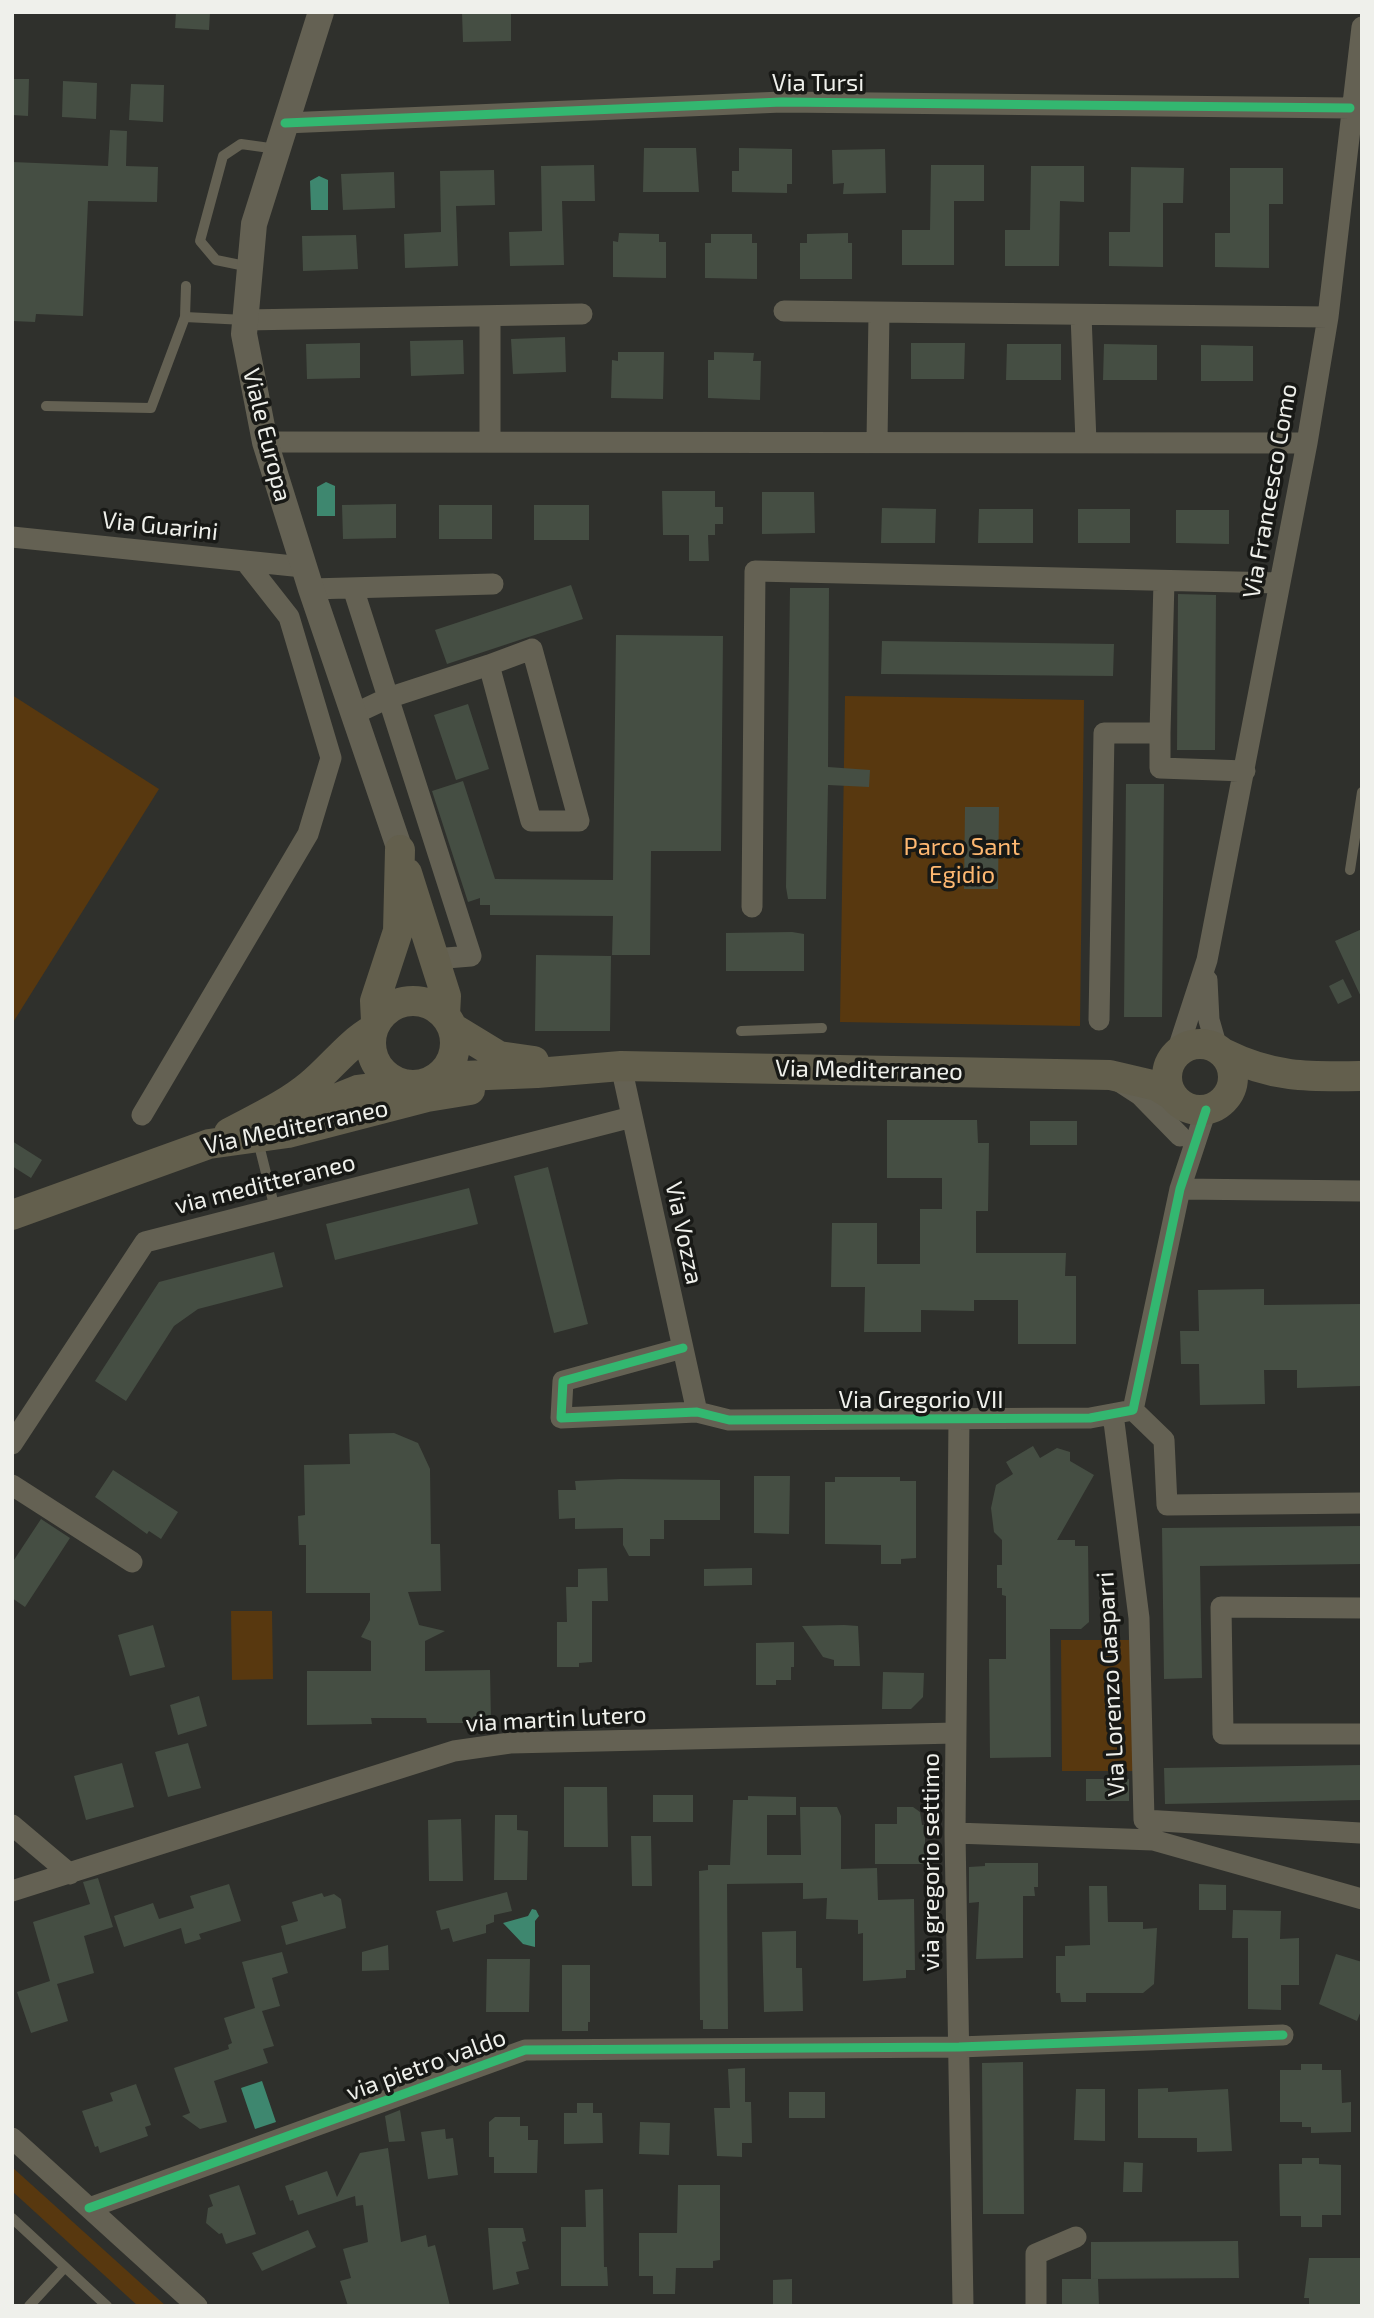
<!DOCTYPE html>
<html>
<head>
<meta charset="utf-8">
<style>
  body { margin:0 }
  #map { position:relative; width:1374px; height:2318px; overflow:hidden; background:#2f302c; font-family:"Exo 2",sans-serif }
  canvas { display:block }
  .frame { position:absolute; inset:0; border:14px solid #eff0eb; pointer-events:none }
</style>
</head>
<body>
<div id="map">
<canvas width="1374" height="2318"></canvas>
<div class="frame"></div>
</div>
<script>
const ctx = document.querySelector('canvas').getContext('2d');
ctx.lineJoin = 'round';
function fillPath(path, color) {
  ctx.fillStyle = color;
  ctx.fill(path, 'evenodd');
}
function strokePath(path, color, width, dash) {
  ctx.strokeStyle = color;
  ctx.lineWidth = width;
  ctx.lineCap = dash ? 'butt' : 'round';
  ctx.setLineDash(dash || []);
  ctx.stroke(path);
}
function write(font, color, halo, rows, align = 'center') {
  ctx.font = font + ' "Exo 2",sans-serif';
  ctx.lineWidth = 7;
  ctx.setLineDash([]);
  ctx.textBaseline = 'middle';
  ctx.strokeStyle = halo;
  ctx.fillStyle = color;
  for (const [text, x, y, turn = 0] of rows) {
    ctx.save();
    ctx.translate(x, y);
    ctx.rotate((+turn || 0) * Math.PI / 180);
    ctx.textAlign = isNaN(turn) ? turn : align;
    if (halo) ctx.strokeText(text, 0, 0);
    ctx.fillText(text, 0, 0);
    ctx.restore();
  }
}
const green = new Path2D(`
  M12,695L159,789L12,1024Z
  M845,696L1084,700L1080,1026L840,1022Z
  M231,1611H272L273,1679L232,1680Z
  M1061,1640H1133L1134,1771H1062Z
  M12,2167L166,2306H138L12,2191Z`);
const water = new Path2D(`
  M319,176L328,180V210H311L310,181Z
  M326,482L335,486V516H317V487Z
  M532,1909L536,1910L539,1916L535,1921V1947L523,1944L503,1923L528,1916Z
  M262,2081L276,2122L255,2129L241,2088Z`);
const building = new Path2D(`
  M176,12H210L209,30L175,28Z
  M462,12H511V41L463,42Z
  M12,79H29L28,116L12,115Z
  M63,81L97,83L96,119L62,117Z
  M131,84L164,85L163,122L129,120Z
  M110,130L127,131L126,166L158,167L157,202L88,201L83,316L36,314L35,322L12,321V162L108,166Z
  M644,148H696L699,192H643Z
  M739,148L792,149V184H787V193L732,192V171H739Z
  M885,149L886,193L843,194L844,183L833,184L832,150Z
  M594,165L595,201H562L564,265L510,266L509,232L542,231L541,166Z
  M931,165H984V201H954V265H902V230H930Z
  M1031,166H1084V202L1060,201L1059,266H1005V230H1030Z
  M1131,167L1184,168L1183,203H1163V267L1109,266V232H1130Z
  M1230,168H1283V204H1269V268L1215,267V233H1230Z
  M494,170L495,205L456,206L458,266L405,268L404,234L441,232L440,171Z
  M394,172L395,208L343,210L341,174Z
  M619,233L659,234V242H666V278L613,277V241L618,242Z
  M848,233V243H852V279H800V243H807V234Z
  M711,234H752V243H757V279L705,278V243H711Z
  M356,235L358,269L303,271L302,236Z
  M565,337L566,372L513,374L511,339Z
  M463,340L464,374L411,376L410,341Z
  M360,343V378L307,379L306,344Z
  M911,343H965L964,379H911Z
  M1007,344H1061V380H1006Z
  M1104,344L1157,345V380H1103Z
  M1201,345L1253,346V381H1201Z
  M618,352H664L663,399L611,398L612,360L618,361Z
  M714,352L754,353L753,361H761L760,400L708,398V360H714Z
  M662,491H715V507H723V524H715V535H708L709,561H689V535H663Z
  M762,492H814L815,533L762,534Z
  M396,504V538L343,539L342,505Z
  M439,505H492V539H439Z
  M534,505H589V540H534Z
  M882,508L936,509L935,543H881Z
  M979,509H1033V543H978Z
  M1078,509H1130V543H1078Z
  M1176,510H1229V544L1176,543Z
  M571,585L583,619L447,664L435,630Z
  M790,588H829L828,767L870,770L869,787L828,785L826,899H788L786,887Z
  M1178,594L1216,595L1215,750H1177Z
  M616,635L723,636L721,851H651L650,955H612L613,916L490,915V905H480V898L468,902L432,791L463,781L495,879L613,880Z
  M882,641L1114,644L1113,676L881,674Z
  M468,704L489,769L456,780L434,715Z
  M1126,784H1164L1162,1017H1124Z
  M965,807H999L998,889H964Z
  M1362,929V999L1335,941Z
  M792,932L804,934V971H726V933Z
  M536,955L611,956L610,1031H535Z
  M1343,979L1352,997L1338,1004L1329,986Z
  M887,1120H977L978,1143H989L988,1211H976V1253H1066L1065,1276H1076V1344H1018V1300H974V1311L921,1310V1332H864L865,1287H831L832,1223H877V1264H920V1209H942V1178H887Z
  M1030,1121H1077V1145H1030Z
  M12,1141L42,1160L31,1178L12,1166Z
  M548,1167L588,1324L554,1333L514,1176Z
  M469,1188L478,1224L335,1260L326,1224Z
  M274,1252L283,1287L198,1309L174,1326L126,1401L95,1381L159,1282Z
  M1264,1289V1305L1360,1304L1361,1386L1297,1388V1370H1264L1265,1404L1200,1405L1199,1364H1181L1180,1331H1199L1198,1290Z
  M394,1433L418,1443L430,1469L431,1544H440L441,1591L408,1592L419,1625L445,1631L425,1641V1671L490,1670L491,1723H427L426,1718H371L372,1724L307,1725V1671H371V1641L361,1637L370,1620V1593H306V1545H299L298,1516L305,1515L304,1465L350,1464L349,1434Z
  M1033,1446L1040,1458L1057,1448L1070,1452V1461L1094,1475L1057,1540H1075V1546H1088L1089,1622L1081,1629H1050L1051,1757L990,1758L989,1659H1006V1596L1002,1595V1588H997V1565H1002V1540L994,1532L991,1508L996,1485L1013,1474L1006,1462Z
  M113,1470L178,1512L161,1539L149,1531L147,1534L95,1497Z
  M754,1476H790L789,1534L754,1533Z
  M835,1477H900V1481H916V1558L901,1559V1564H881V1545L825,1544V1482H835Z
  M621,1479L720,1480V1520H664V1539H650V1556H629L623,1545V1528L575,1529V1518L559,1519L558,1490H576L575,1481Z
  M41,1519L70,1538L25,1607L12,1598V1563Z
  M1362,1526V1564L1200,1566L1202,1678L1164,1679L1162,1528Z
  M607,1568L608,1601H592V1662L579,1663V1667H557V1622H567L566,1587H578V1569Z
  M752,1568V1585L704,1586V1569Z
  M153,1625L165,1667L130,1676L118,1635Z
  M844,1625L858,1626L860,1666H834V1660L823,1657L802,1626Z
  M794,1642V1667H791V1680H776V1685H756V1643Z
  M883,1672L924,1673L923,1697L911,1709H882Z
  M199,1696L207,1726L178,1735L170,1705Z
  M188,1743L201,1788L168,1797L155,1752Z
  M122,1763L134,1807L86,1820L74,1776Z
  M1362,1765V1800L1165,1804L1164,1768Z
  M1086,1779H1129V1801H1086Z
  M564,1787H607L608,1847H564Z
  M653,1795H693V1822H653Z
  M748,1796L796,1797V1815H767V1855H801L800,1807H837L841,1816V1869L877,1868L878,1900L914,1899L915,1970H906V1978L863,1981V1933L858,1934V1920L826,1919L827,1898L803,1899V1883L727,1884L728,2029H703V2020H700L699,1871L708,1870V1865H730L733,1800H748Z
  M897,1807H913L920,1812L922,1825H925V1864H875V1824H897Z
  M495,1815H517V1830L528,1831L527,1880H494Z
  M461,1819L463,1881H429L428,1820Z
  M631,1836H651L652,1886H632Z
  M985,1863H1038V1887H1034L1035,1896H1023V1958L976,1959L979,1902L969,1903V1867L985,1866Z
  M98,1878L113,1927L84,1936L94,1973L57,1984L68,2021L31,2033L17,1992L50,1981L33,1922L90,1904L83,1882Z
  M229,1884L241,1921L199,1934L201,1939L185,1944L181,1928L124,1947L114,1916L153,1903L159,1919L194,1908L190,1896Z
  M1199,1884L1226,1885V1910H1199Z
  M1089,1886H1107L1108,1922H1143V1929L1157,1928L1154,1984L1143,1993H1086V2002H1061L1060,1993H1056V1956H1065V1946L1090,1945Z
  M507,1892L512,1911L494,1915V1922L486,1925V1933L453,1942L449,1928L441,1930L436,1911Z
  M322,1893L324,1897L334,1894L341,1899L346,1928L286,1945L281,1926L298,1921L292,1902Z
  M1233,1910L1281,1911L1280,1939L1299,1938V1985H1281V2010L1248,2009V1938H1232Z
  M796,1931V1968H802L803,2011L764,2012L762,1932Z
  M388,1945L389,1970L362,1971V1952Z
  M282,1952L288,1973L272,1978L280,2006L262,2011L274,2046L263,2049L268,2063L214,2081L227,2122L200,2129L182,2116L190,2113L174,2068L229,2049L228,2045L232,2043L224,2018L255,2008L242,1962Z
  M1336,1954L1362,1962V2008L1357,2021L1319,2004Z
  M487,1959H530L529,2012H486Z
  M562,1965H590V2022H588V2031H562Z
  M1023,2062L1024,2214H983L982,2063Z
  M1301,2064H1322V2070H1341L1342,2103L1351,2102V2132L1311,2133V2127H1302V2122H1280V2070H1301Z
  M745,2068V2102H751L752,2143H742V2157L717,2156L714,2108H730L728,2069Z
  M136,2084L151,2125L145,2127L148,2136L100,2153L98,2146L95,2147L82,2111L113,2101L110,2093Z
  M1168,2088V2092L1228,2089L1232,2151L1197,2152V2138H1138V2089Z
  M1076,2089H1105V2141L1074,2140Z
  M789,2092H825V2118H789Z
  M577,2103H593V2113H602L603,2143L564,2144V2113H577Z
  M400,2110L405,2141L389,2142L385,2116Z
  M495,2117H520V2126H528V2140H538L537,2173H494V2157H489V2122Z
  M640,2122L670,2123L669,2155L639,2154Z
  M445,2129L446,2139L453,2138L458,2175L428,2179L421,2132Z
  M388,2148L401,2242L426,2235L428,2247L435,2245L450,2306H348L340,2281L351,2278L343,2249L368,2242L363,2205L356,2206L355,2196L298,2215L293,2200L290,2201L285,2186L327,2171L337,2197L360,2153Z
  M1302,2158H1319V2164L1341,2165V2215H1322V2227H1301V2216H1280L1279,2164H1302Z
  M1124,2162L1143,2163L1142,2192H1123Z
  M239,2185L256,2234L226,2244L222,2233L219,2234L206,2223L208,2208L213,2206L209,2195Z
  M678,2185H720V2260L713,2261V2268H676L675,2294H653V2276H639V2233H677Z
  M603,2189L604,2267H607L608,2286H561V2227H586L585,2190Z
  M488,2228H523L526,2241L522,2242L529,2269L516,2272L519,2284L493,2290Z
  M308,2230L316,2247L262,2271L252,2253Z
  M1238,2241L1239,2278L1091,2279V2242Z
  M1309,2258H1362V2306H1309V2298H1304Z
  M792,2279V2306H773V2280Z
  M1062,2279H1098L1099,2306H1062Z`);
const service = new Path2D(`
  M250,267L216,260L200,241L223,156L241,144L277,149
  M185,317L245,320
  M46,406L151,408L185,317L186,286
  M1350,870L1362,792
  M741,1031L822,1028
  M258,1141L275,1209
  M12,2218L107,2306
  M29,2306L65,2267`);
const minor = new Path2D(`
  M285,123L782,102L1350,108
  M784,311L1328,317
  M1081,315L1086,442
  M490,316V441
  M245,320L582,314
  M877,441L879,313
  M265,442L1307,443
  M12,537L303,567
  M353,588L471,956L434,959
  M311,589L493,584
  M354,714L388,698L489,665L531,821H579L532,649L489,665
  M1160,733V768L1245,771
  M752,907L755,571L1280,583
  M1207,980L1209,1020L1217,1048
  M1099,1020L1104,733H1160L1164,581
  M1177,1052L1207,960L1307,443L1328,317L1362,27
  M621,1066L697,1412
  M1120,1082L1140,1095L1180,1136
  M142,1115L308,834L331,758L289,617L245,561
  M1180,1189L1362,1191
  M683,1348L563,1381L561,1418L697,1412L729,1420L1090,1418L1133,1410L1180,1189L1206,1110
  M1133,1410L1164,1440L1167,1505L1362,1503
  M1113,1414L1139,1618L1144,1820L1360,1833
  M959,1418L955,1833L963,2306
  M12,1444L145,1242L632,1117
  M12,1485L132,1562
  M1362,1608L1221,1607L1223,1734H1362
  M12,1825L70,1874
  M955,1833L1153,1840L1362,1899
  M12,1891L454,1751L510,1743L956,1733
  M12,2138L197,2306
  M89,2208L525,2050L959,2047L1283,2035
  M1036,2306V2254L1076,2237`);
const tertiary = new Path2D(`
  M321,12L254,224L244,334L265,442L311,589L400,850`);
const secondary = new Path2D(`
  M407,873L446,996L445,1015
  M371 1043a42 42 0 1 1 84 0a42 42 0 1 1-84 0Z
  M376,1021L375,1001L398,931L400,850
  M453,1028L499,1056L534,1061
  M1167 1077a33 33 0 1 1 66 0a33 33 0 1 1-66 0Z
  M1223,1053C1273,1078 1308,1077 1362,1076
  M439,1077L537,1073L621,1066L1110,1075L1157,1086L1170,1094
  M296,1115L358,1090L405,1084
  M229,1133C257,1118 286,1105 310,1085C332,1067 348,1044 372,1030
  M12,1215L209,1144L288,1133L427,1097L470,1090`);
const cycleway = new Path2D(`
  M285,123L782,102L1350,108
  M683,1348L563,1381L561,1418L697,1412L729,1420L1090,1418L1133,1410L1180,1189L1206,1110
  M89,2208L525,2050L959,2047L1283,2035`);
const streetNames = [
  ["Via Tursi",818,83],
  ["Viale Europa",267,435,76],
  ["Via Francesco Como",1270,491,-80],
  ["Via Guarini",160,526,6],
  ["Via Mediterraneo",869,1070,1],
  ["Via Mediterraneo",296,1127,-12],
  ["via meditteraneo",265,1184,-14],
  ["Via Vozza",684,1233,78],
  ["Via Gregorio VII",921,1400],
  ["Via Lorenzo Gasparri",1111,1684,-93],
  ["via martin lutero",556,1719,-3],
  ["via gregorio settimo",931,1862,-90],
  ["via pietro valdo",426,2065,-20]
];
const parkNames = [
  ["Parco Sant",962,847],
  ["Egidio",962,875]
];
fillPath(green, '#58380f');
fillPath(water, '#3e876f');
fillPath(building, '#454e43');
strokePath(service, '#646153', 10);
strokePath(minor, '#646153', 21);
strokePath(tertiary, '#646153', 26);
strokePath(secondary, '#635f4d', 30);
strokePath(cycleway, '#33b770', 9);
write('24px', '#eff0eb', '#181916', streetNames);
write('24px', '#feb871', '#181916', parkNames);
</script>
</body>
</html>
